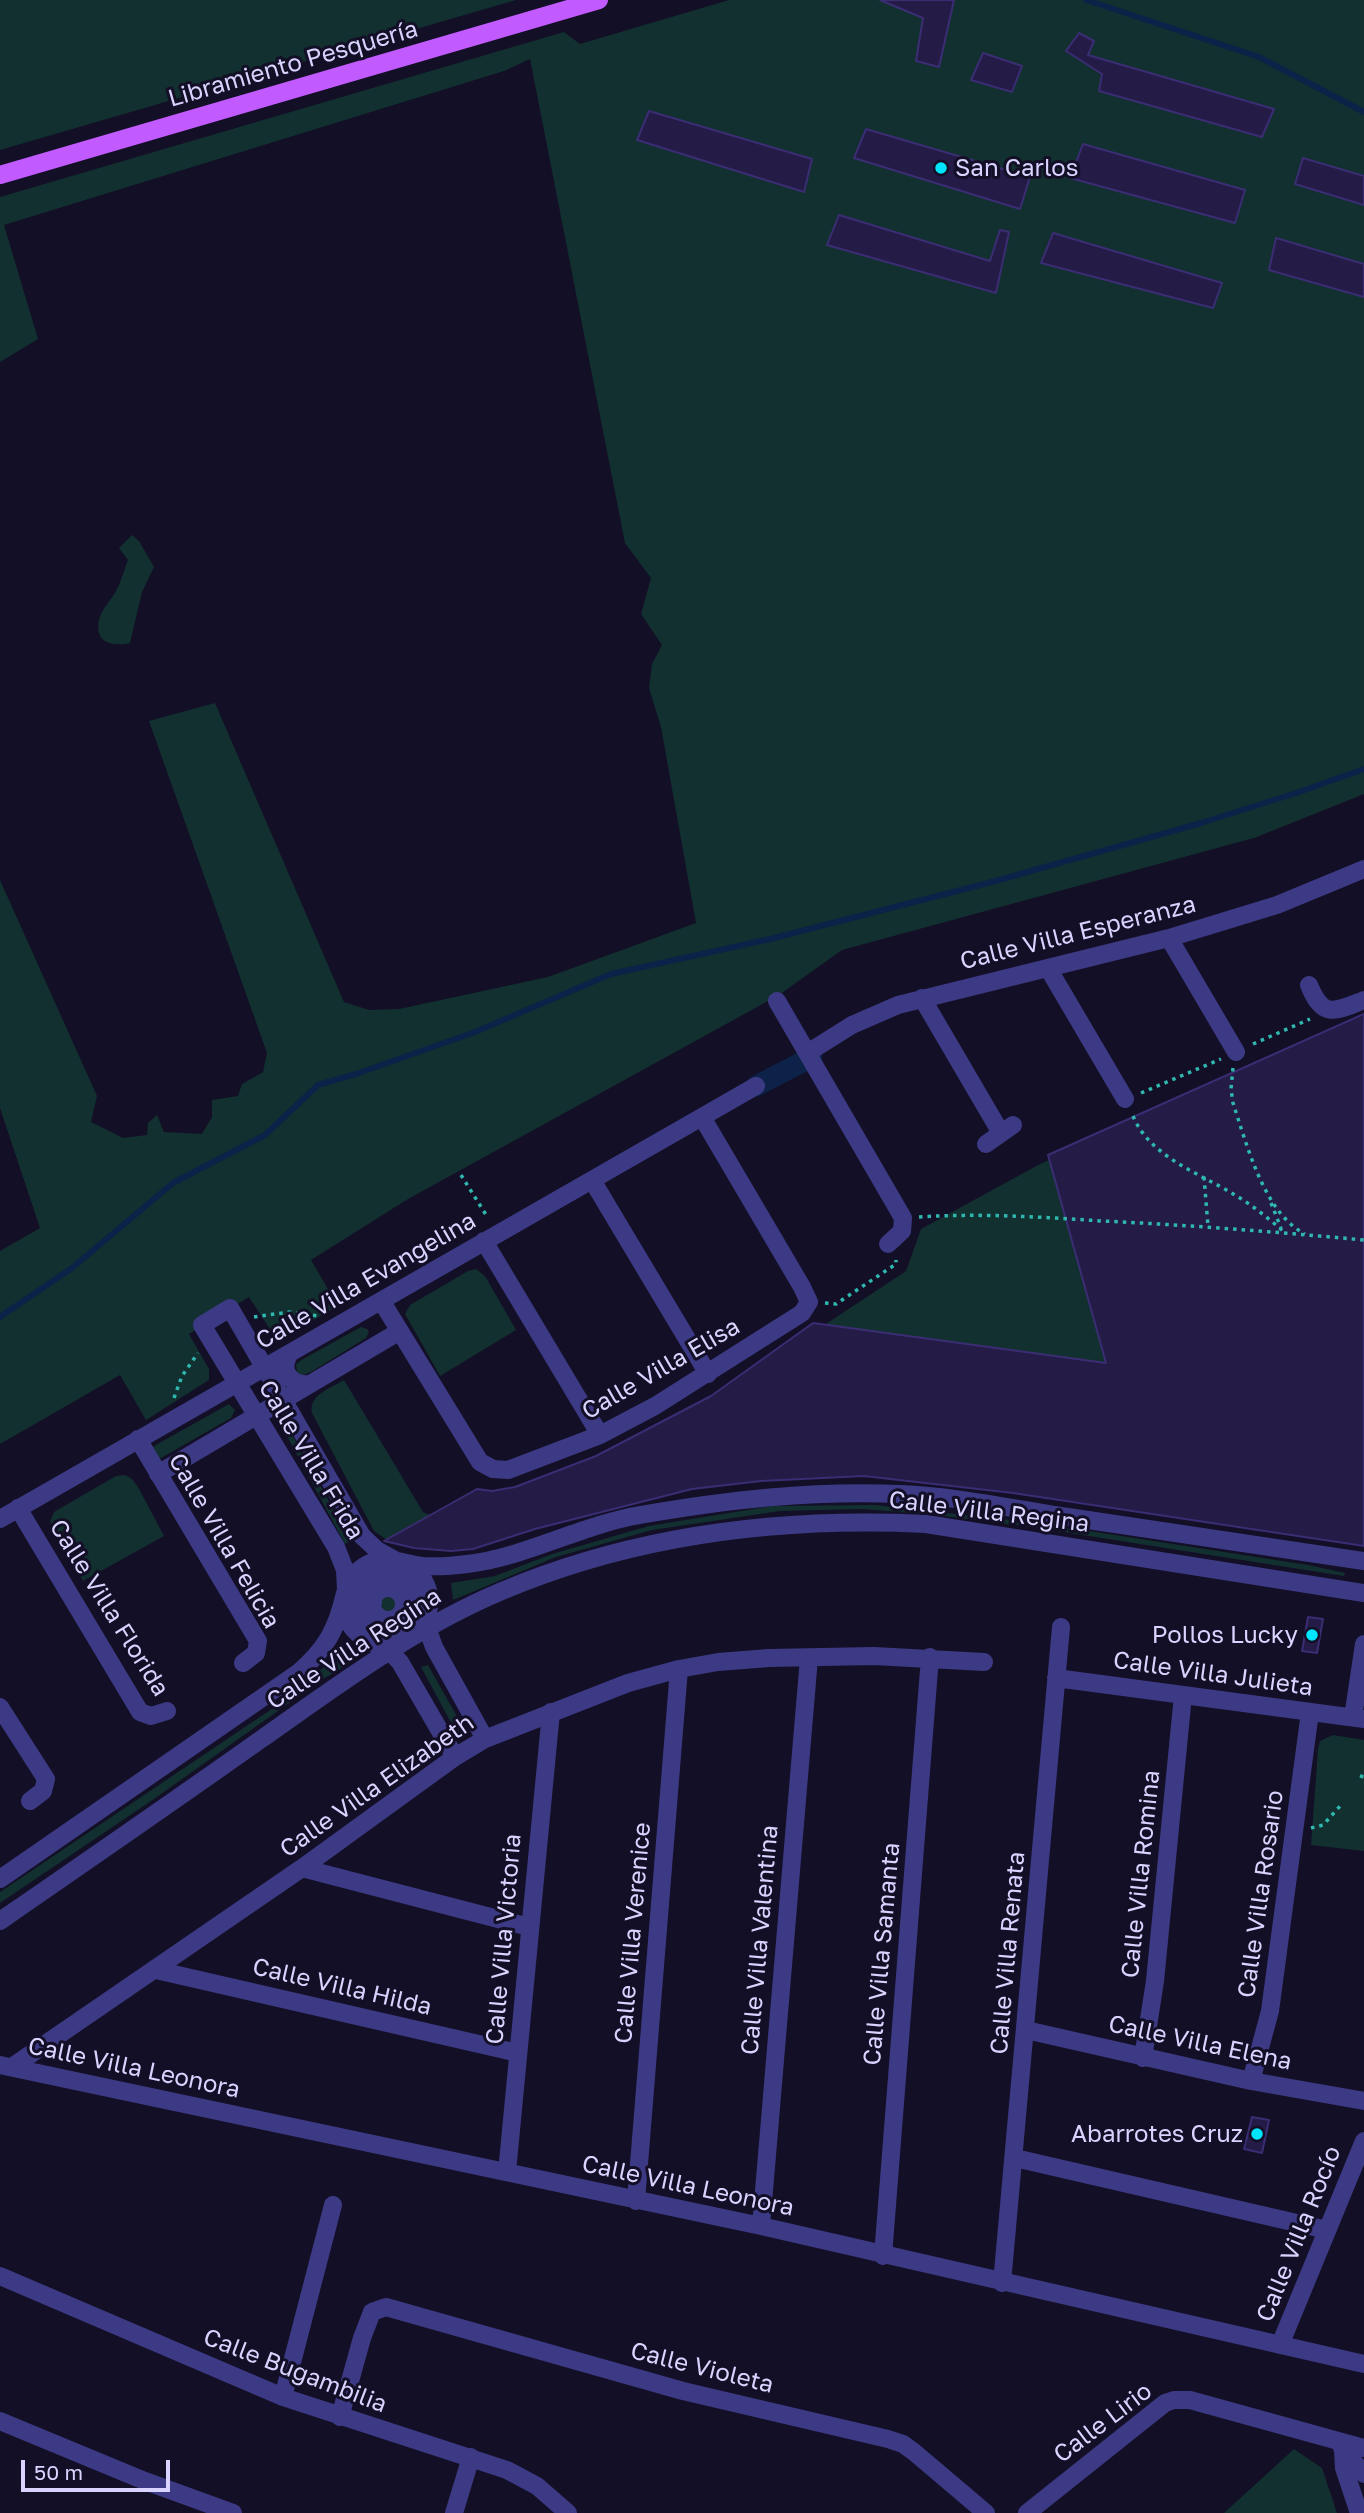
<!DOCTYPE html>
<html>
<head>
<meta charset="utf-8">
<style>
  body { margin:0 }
  #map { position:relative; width:1364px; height:2513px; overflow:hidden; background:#130f26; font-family:"Golos Text",sans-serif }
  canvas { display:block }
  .scale { position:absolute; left:21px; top:2460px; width:149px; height:32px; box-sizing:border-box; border:4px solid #d9d4ff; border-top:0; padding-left:9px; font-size:21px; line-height:24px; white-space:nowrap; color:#d9d4ff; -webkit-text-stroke:5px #130f26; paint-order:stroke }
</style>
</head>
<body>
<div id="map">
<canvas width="1364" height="2513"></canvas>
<div class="scale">50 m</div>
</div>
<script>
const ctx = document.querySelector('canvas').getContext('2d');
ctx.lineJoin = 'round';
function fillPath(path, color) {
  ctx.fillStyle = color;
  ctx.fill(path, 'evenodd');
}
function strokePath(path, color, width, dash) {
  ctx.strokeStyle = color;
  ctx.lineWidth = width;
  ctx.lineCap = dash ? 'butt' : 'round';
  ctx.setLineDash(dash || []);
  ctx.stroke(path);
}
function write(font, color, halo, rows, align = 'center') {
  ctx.font = font + ' "Golos Text",sans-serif';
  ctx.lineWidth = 6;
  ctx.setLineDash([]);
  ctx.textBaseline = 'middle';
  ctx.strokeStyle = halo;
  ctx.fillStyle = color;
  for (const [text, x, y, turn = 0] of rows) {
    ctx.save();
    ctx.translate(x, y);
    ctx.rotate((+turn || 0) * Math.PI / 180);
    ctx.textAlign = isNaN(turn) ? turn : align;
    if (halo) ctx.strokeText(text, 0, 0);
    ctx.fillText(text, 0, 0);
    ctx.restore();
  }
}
const green = new Path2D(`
  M0,0H516L0,150Z
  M729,0H1364V794L1254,838L842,950L779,995L408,1199L311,1260L338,1306L286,1336L279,1337L273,1334L249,1297L189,1334L209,1369V1380L146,1420L120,1375L0,1444V1251L40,1228L0,1108V880L97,1096L91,1122L123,1138L147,1135L148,1123L157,1115L164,1132L202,1134L212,1117V1100L238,1096L242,1084L263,1072L267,1053L149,721L215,703L344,1002L369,1010L399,1009L548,977L696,923L661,727L649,688L652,664L662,645L641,614L651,578L625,543L530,59L504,71L4,225L38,339L0,362V197L564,32L580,44Z
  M132,535L139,541L154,567L142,592L130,643C113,647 94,643 99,620C101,610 111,600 116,591C121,582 124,570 128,560L119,548Z
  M1364,1020V1543L888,1473L696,1483L387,1540L374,1531L312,1413C308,1395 331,1388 344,1380L423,1512L432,1516L485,1495L555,1477L699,1408L906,1271L921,1229L1040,1164Z
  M476,1269L485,1276L516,1330L440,1376L405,1314L410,1305L468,1271Z
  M361,1327L367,1329L369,1332L366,1338L311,1372L303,1375L297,1373L296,1364L303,1359Z
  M229,1404L235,1410L231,1418L161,1458H157L153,1452V1447L161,1442Z
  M285,1422L351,1541L345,1544L281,1425Z
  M125,1475L132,1479L138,1487L164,1536L83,1581L52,1528L50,1522L54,1512L116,1476Z
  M875,1505L1038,1523L1308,1565L1345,1573L1344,1576L1038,1528L936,1515L863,1509L780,1511L652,1530L556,1557L453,1600L451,1583L495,1576L552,1554L649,1526L772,1506Z
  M357 1605a30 30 0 1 1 60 0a30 30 0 1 1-60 0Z
  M337,1648L354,1661L323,1679L154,1799L0,1903V1892L294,1694L326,1665Z
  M428,1665L464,1729L456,1732L421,1667Z
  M1333,1735L1364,1740V1851L1311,1845L1318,1749L1320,1741Z
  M1294,2449L1322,2468L1337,2513H1224Z`);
const stream = new Path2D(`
  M1086,0L1259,57L1364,112
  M0,1317L72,1268L173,1183L265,1135L318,1085L359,1073L475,1032L611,974L770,939L992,882L1201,823L1296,793L1364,769`);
const canal = new Path2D(`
  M756,1086L812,1057`);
const building = new Path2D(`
  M880,0H954L939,67L916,61L923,18Z
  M1079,33L1094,41L1088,55L1274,109L1262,137L1099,91L1102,74L1066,51Z
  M983,53L1022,66L1012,92L971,80Z
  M649,111L812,159L804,192L637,140Z
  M866,129L1030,177L1020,209L854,158Z
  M1083,144L1245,190L1235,223L1070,178Z
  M1303,158L1364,176V205L1295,184Z
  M839,215L990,261L1000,230L1009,232L996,293L827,245Z
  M1053,233L1222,283L1213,308L1041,263Z
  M1276,238L1364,264V297L1269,270Z
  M1364,1014V1546L1013,1493L864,1476L761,1481L692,1489L535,1529L473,1549L451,1551L414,1548L384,1541L477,1489L492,1491L515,1487L596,1456L711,1396L813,1323L1106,1363L1048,1155Z
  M1308,1617L1323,1619L1317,1653L1302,1651Z
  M1252,2117L1269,2120L1262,2153L1244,2149Z`);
const path = new Path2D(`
  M1253,1044L1310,1019
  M1233,1068L1231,1089L1233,1103C1247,1145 1264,1213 1305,1234
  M1141,1093L1221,1059
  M1133,1116C1150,1157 1199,1173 1235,1195C1252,1205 1268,1218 1283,1231
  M461,1175L488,1218
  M1204,1177L1208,1226
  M1271,1203L1281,1228
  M919,1217C980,1213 1041,1217 1102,1221C1189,1225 1277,1232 1364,1240
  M825,1303L836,1304L896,1264V1260
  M254,1317L289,1312L319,1316
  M174,1398L182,1376L198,1353
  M1361,1778L1364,1771
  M1311,1828L1323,1825L1341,1805`);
const minor = new Path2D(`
  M1169,938L1236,1052
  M1048,968L1125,1099
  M1309,985C1323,1019 1334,1012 1364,1000
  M922,998L1001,1133
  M777,1001L903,1218L902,1231L888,1244
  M809,1052L852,1025L898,1005L1169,938L1277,905L1364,869
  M986,1144L1013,1125
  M592,1180L708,1374
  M484,1241L600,1435
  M382,1302L480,1462L493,1469L508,1470L600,1435L655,1406L802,1313L809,1302L802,1287L702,1117
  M290,1353C278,1370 291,1386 310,1384
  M138,1439L258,1641L256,1653L243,1663
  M158,1474L400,1331
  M18,1508L140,1712L151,1716L167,1711
  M0,1519L756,1086
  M405,1563C462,1596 407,1671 361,1636C335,1617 340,1578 368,1564C386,1554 404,1564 423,1566C438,1567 452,1566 467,1564C526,1557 581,1525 640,1515C727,1500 812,1490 901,1494C955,1496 1014,1509 1068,1517C1166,1532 1265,1546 1364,1561
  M359 1604a29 29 0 1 1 58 0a29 29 0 1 1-58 0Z
  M372 1604a16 16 0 1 1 32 0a16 16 0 1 1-32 0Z
  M346,1590L345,1570L336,1547L202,1325L230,1308L362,1536L377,1550L395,1560L390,1588
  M428,1617L429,1633L434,1647L485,1739
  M379,1645L389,1651L400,1662L455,1757
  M1056,1678L1364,1719
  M0,1707L46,1779L43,1791L30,1801
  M1353,1717L1364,1644
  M302,1868L529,1927
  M0,1879L298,1673C326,1649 337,1629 345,1593L373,1602
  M0,1921C87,1861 174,1801 260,1740C338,1685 414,1628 502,1591C637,1534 781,1517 926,1524L1364,1593
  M156,1970L518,2053
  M1026,2030L1251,2081L1364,2101
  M1143,2058L1155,1981L1183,1695
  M0,2065L761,2226L1364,2364
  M12,2067L302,1868L455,1757L485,1739L628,1683L679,1669L718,1662L769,1658L874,1656L984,1662
  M1251,2081L1270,2011L1310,1712
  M1015,2158L1327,2230
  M507,2172L551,1712
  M636,2201L679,1669
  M761,2226L809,1658
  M883,2256L930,1657
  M0,2276L283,2397L507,2470L537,2486L568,2513
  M1002,2283L1061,1627
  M1280,2345L1364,2141
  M283,2397L333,2205
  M340,2417L362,2338L372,2312L386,2307L683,2391L888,2439L903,2444L914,2452L986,2513
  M0,2421L145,2481L233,2513
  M1342,2448L1364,2474
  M1343,2449L1344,2468L1359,2513
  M454,2513L471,2457
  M1027,2513L1165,2403L1174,2400H1190L1364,2448`);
const major = new Path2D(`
  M0,175L599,0`);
const markers = [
  [941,168,7,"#00e5ff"],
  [1312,1635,7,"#00e5ff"],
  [1257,2134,7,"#00e5ff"]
];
const streetNames = [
  ["Libramiento Pesquería",293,64,-16],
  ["Calle Villa Esperanza",1078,933,-14],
  ["Calle Villa Evangelina",366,1281,-30],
  ["Calle Villa Elisa",661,1369,-30],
  ["Calle Villa Frida",311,1460,59],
  ["Calle Villa Regina",989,1512,7],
  ["Calle Villa Felicia",224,1541,60],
  ["Calle Villa Florida",109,1608,58],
  ["Calle Villa Regina",354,1649,-33],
  ["Calle Villa Julieta",1213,1674,8],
  ["Calle Villa Elizabeth",377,1786,-35],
  ["Calle Villa Romina",1141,1874,-84],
  ["Calle Villa Rosario",1261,1894,-82],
  ["Calle Villa Verenice",633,1933,-85],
  ["Calle Villa Victoria",504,1939,-85],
  ["Calle Villa Valentina",760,1940,-85],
  ["Calle Villa Renata",1008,1953,-85],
  ["Calle Villa Samanta",882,1954,-85],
  ["Calle Villa Hilda",342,1987,13],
  ["Calle Villa Elena",1200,2043,12],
  ["Calle Villa Leonora",134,2068,12],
  ["Calle Villa Leonora",688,2186,12],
  ["Calle Villa Rocío",1299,2234,-68],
  ["Calle Violeta",702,2368,14],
  ["Calle Bugambilia",295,2371,21],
  ["Calle Lirio",1103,2423,-37]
];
const poiNames = [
  ["San Carlos",955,168,"left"],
  ["Pollos Lucky",1298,1635],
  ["Abarrotes Cruz",1243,2134]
];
fillPath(green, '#12302f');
strokePath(stream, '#0c2248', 6);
strokePath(canal, '#0c2248', 21);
fillPath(building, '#241b47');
strokePath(building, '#3b2d73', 2);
strokePath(path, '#2fb8b0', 3.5, [3.5, 5]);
strokePath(minor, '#3d3a85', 18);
strokePath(major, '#c25bff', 18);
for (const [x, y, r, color] of markers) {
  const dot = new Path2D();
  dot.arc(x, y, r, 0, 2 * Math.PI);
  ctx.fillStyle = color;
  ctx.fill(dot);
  strokePath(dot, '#130f26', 2.5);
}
write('24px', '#d9d4ff', '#130f26', streetNames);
write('24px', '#d9d4ff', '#130f26', poiNames, 'right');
</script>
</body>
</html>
